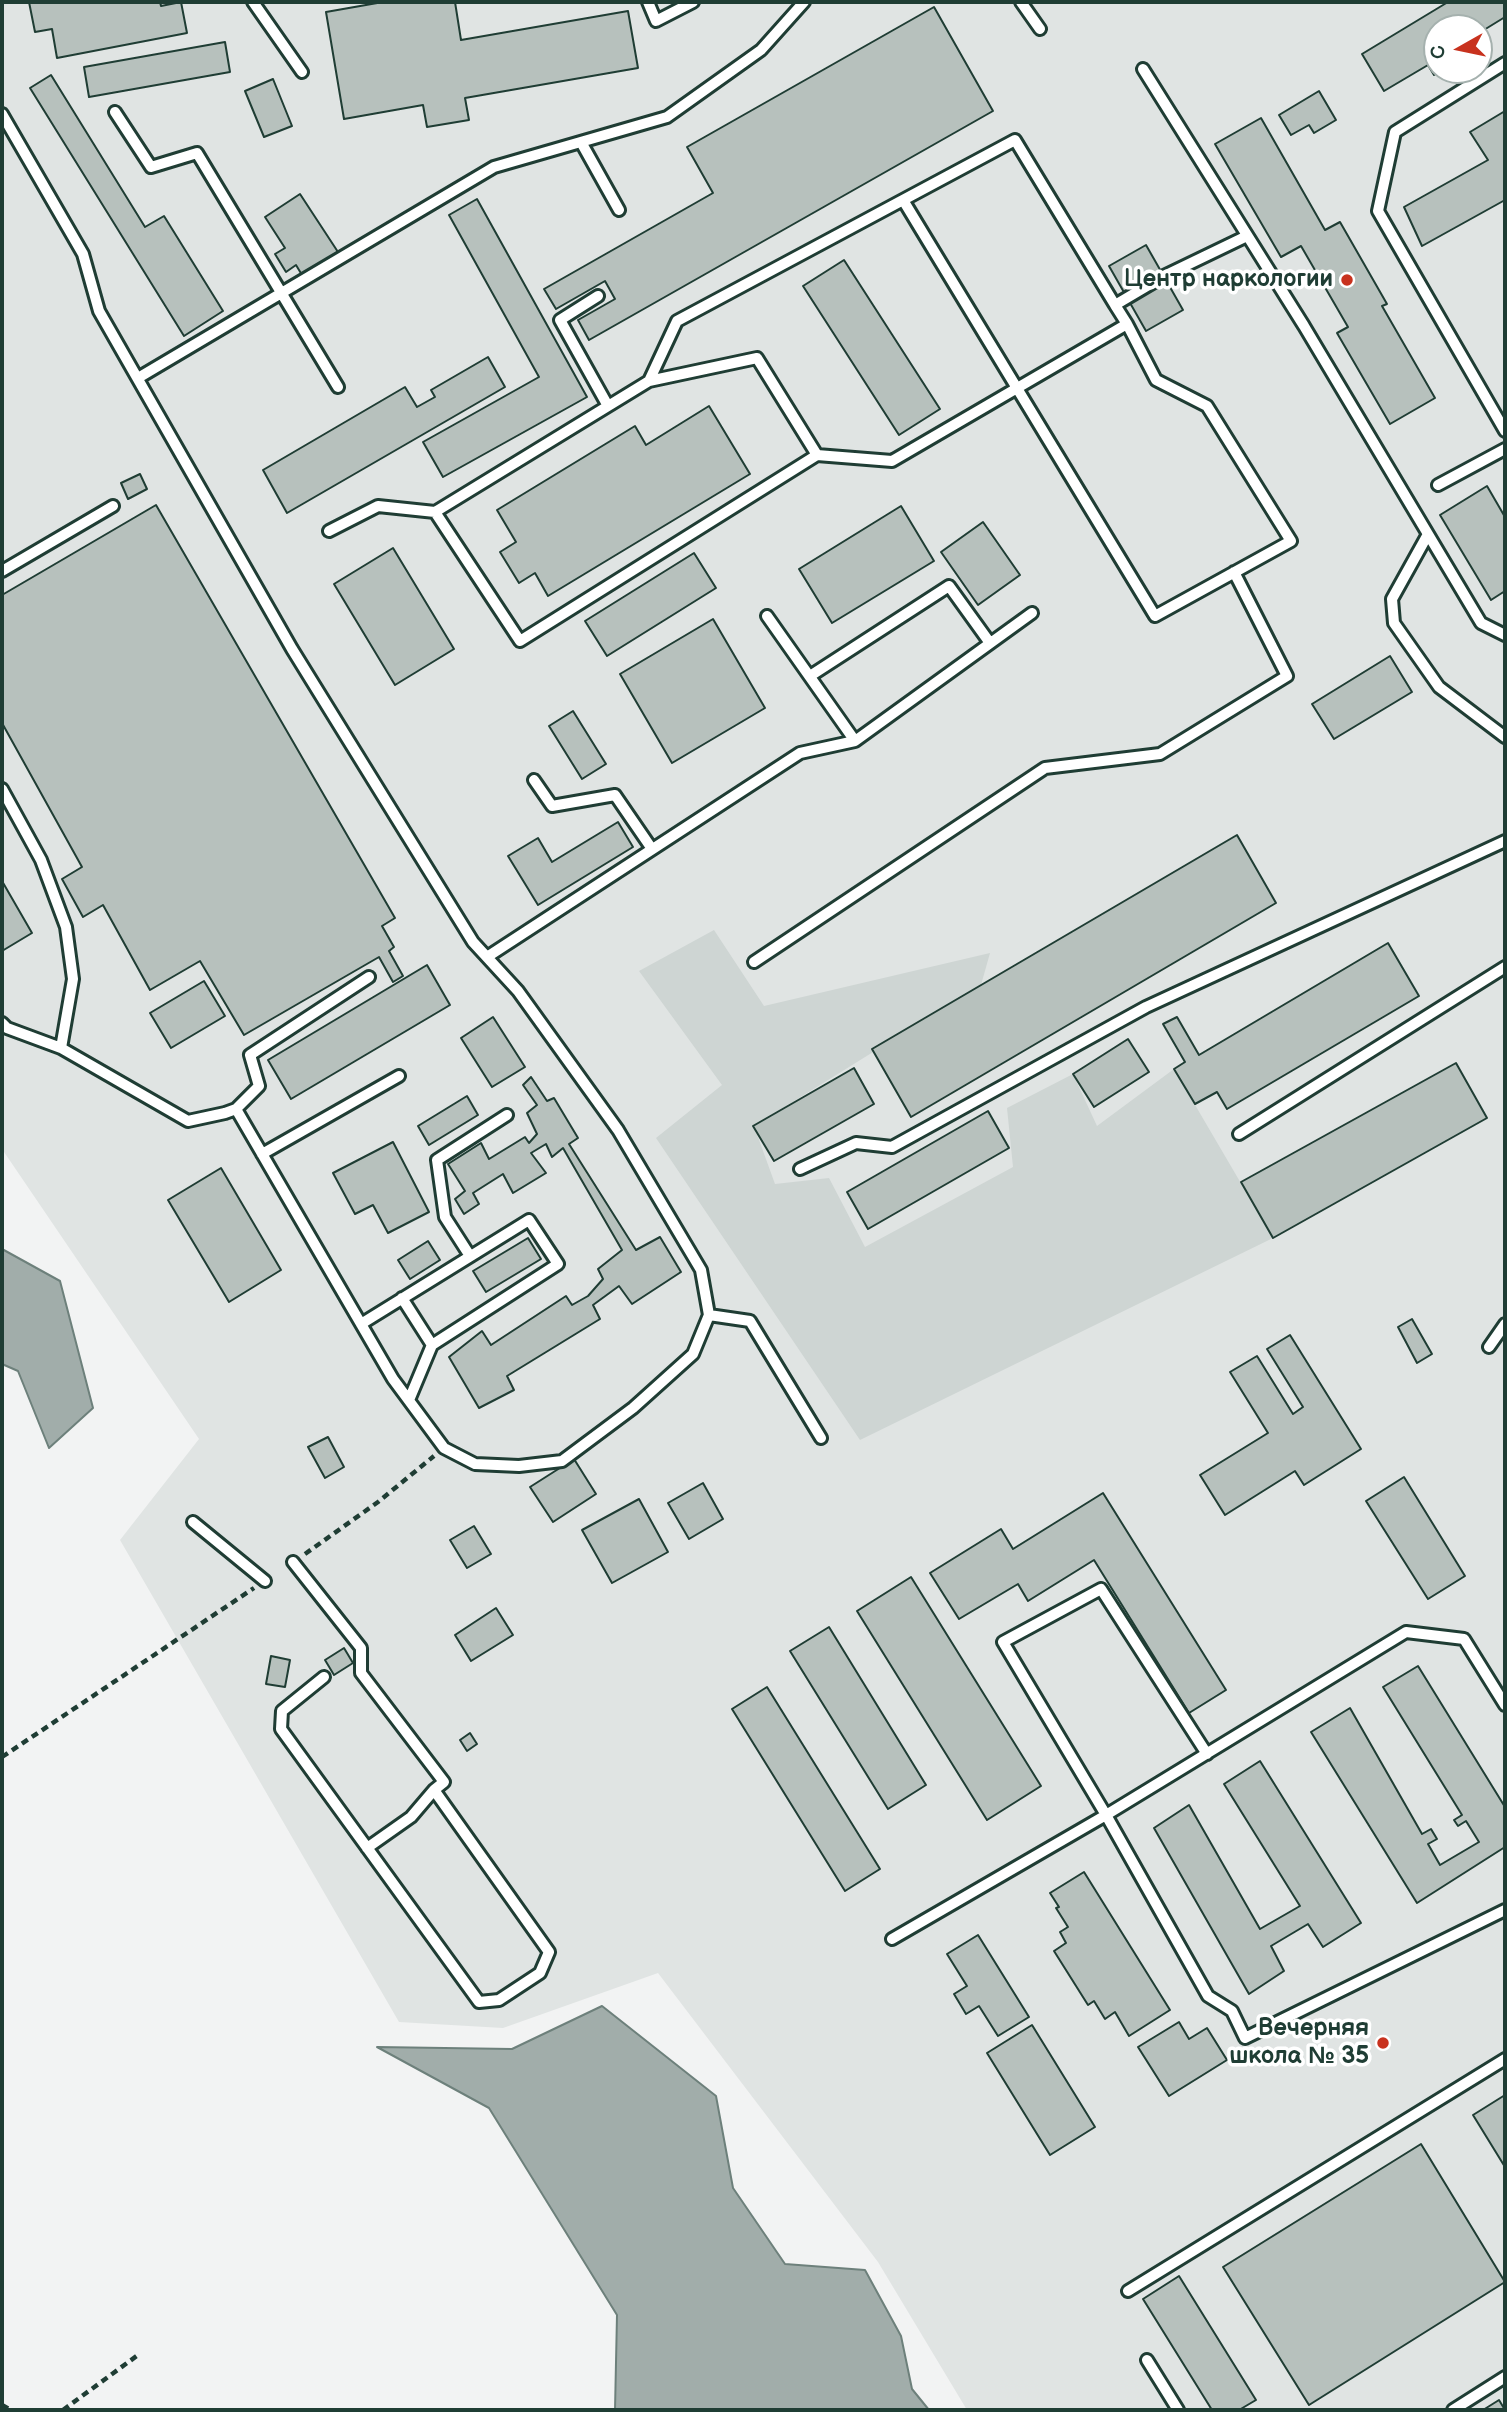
<!DOCTYPE html>
<html>
<head>
<meta charset="utf-8">
<style>
  body { margin:0 }
  #map { position:relative; width:1507px; height:2412px; overflow:hidden; background:#f2f3f3; font-family:"Balsamiq Sans",sans-serif }
  canvas { display:block }
  .frame { position:absolute; inset:0; border:4px solid #1f3d34; pointer-events:none }
  .north { position:absolute; left:1423px; top:14px; width:70px; height:70px; box-sizing:border-box; background:#fff; border:2px solid #a5b1ae; border-radius:50%; rotate:261deg; font-size:19px; font-weight:700; line-height:28px; text-align:center; color:#1f3d34 }
  .north::after { content:''; display:block; margin:auto; width:24px; height:32px; background:#c8321e; clip-path:polygon(50% 0,100% 100%,50% 72%,0 100%) }
</style>
</head>
<body>
<div id="map">
<canvas width="1507" height="2412"></canvas>
<div class="frame"></div>
<div class="north">С</div>
</div>
<script>
const ctx = document.querySelector('canvas').getContext('2d');
ctx.lineJoin = 'round';
function fillPath(path, color) {
  ctx.fillStyle = color;
  ctx.fill(path, 'evenodd');
}
function strokePath(path, color, width, dash) {
  ctx.strokeStyle = color;
  ctx.lineWidth = width;
  ctx.lineCap = dash ? 'butt' : 'round';
  ctx.setLineDash(dash || []);
  ctx.stroke(path);
}
function write(font, color, halo, rows, align = 'center') {
  ctx.font = font + ' "Balsamiq Sans",sans-serif';
  ctx.lineWidth = 7;
  ctx.setLineDash([]);
  ctx.textBaseline = 'middle';
  ctx.strokeStyle = halo;
  ctx.fillStyle = color;
  for (const [text, x, y, turn = 0] of rows) {
    ctx.save();
    ctx.translate(x, y);
    ctx.rotate((+turn || 0) * Math.PI / 180);
    ctx.textAlign = isNaN(turn) ? turn : align;
    if (halo) ctx.strokeText(text, 0, 0);
    ctx.fillText(text, 0, 0);
    ctx.restore();
  }
}
const built = new Path2D(`
  M2,2H1505V2410H967L878,2262L658,1973L503,2028L399,2022L120,1540L199,1439L2,1149ZM1437,28H1479V70H1437Z`);
const green = new Path2D(`
  M714,930L764,1006L990,953L981,985L754,1126L775,1184L829,1178L865,1247L1013,1167L1007,1108L1073,1074L1097,1126L1174,1069L1273,1238L860,1440L656,1138L722,1085L639,971Z`);
const water = new Path2D(`
  M2,1249L60,1281L93,1408L49,1448L18,1371L2,1364Z
  M602,2006L716,2096L733,2188L785,2264L865,2270L901,2336L912,2389L929,2410H615L617,2315L489,2108L377,2047L512,2049Z`);
const building = new Path2D(`
  M29,2H160L161,6L181,2L187,33L57,58L52,29L35,32Z
  M383,2H455L461,40L628,11L638,68L465,98L469,120L427,127L423,105L344,119L326,12Z
  M1448,2H1505V17L1479,33V28H1437V70H1443L1434,75L1428,65L1384,91L1362,54Z
  M934,7L993,111L589,340L578,320L615,299L605,281L556,309L544,289L713,193L687,147Z
  M225,42L230,72L89,97L84,67Z
  M51,75L145,227L164,216L223,311L184,336L30,88Z
  M273,79L292,126L264,137L245,91Z
  M1319,91L1336,120L1314,133L1309,125L1291,135L1279,115Z
  M1505,111V200L1422,246L1404,207L1488,160L1470,132Z
  M1261,118L1325,230L1340,222L1387,304L1382,306L1435,398L1390,424L1337,333L1348,327L1301,246L1281,257L1215,144Z
  M300,194L338,252L302,275L296,265L286,272L275,254L285,248L265,217Z
  M477,199L587,397L443,477L423,442L539,377L449,215Z
  M1146,245L1183,310L1146,331L1109,266Z
  M844,260L940,409L899,435L803,286Z
  M488,357L505,387L287,513L263,470L405,387L417,407L435,397L431,390Z
  M709,406L750,474L548,596L535,573L519,583L500,552L516,542L497,510L635,426L646,445Z
  M140,474L147,489L128,499L121,483Z
  M1487,486L1505,517V591L1491,600L1440,515Z
  M156,505L395,918L382,926L394,947L389,951L403,976L393,982L379,957L244,1035L200,961L150,990L103,905L83,917L62,879L82,867L2,723V595Z
  M901,506L934,561L832,623L799,569Z
  M983,522L1020,575L978,605L941,552Z
  M393,548L454,649L395,685L334,584Z
  M694,553L716,588L607,656L585,621Z
  M713,619L765,708L672,763L620,674Z
  M1390,656L1412,692L1334,739L1312,704Z
  M573,711L606,764L582,779L549,726Z
  M618,822L633,847L538,905L508,856L538,838L552,862Z
  M1237,835L1276,903L911,1117L872,1049Z
  M2,881L32,933L2,951Z
  M1388,943L1419,996L1227,1109L1217,1092L1195,1104L1174,1069L1185,1062L1163,1024L1177,1017L1199,1055Z
  M427,965L450,1005L291,1099L268,1060Z
  M204,981L225,1016L171,1048L150,1013Z
  M493,1017L525,1067L492,1087L461,1038Z
  M1128,1039L1149,1072L1094,1107L1073,1074Z
  M1456,1063L1487,1118L1273,1238L1241,1182Z
  M854,1068L874,1104L774,1161L753,1126Z
  M531,1077L547,1101L554,1098L578,1138L569,1144L636,1250L660,1237L681,1272L632,1304L619,1286L593,1305L600,1319L507,1376L514,1390L479,1408L449,1357L482,1331L491,1345L566,1296L572,1305L588,1296L603,1279L598,1269L622,1250L563,1148L552,1157L546,1144L531,1153L546,1173L513,1193L503,1174L473,1193L479,1204L464,1214L455,1199L465,1191L448,1164L481,1143L489,1159L525,1137L529,1143L537,1134L527,1113L537,1105L523,1085Z
  M467,1096L478,1115L429,1145L418,1126Z
  M988,1111L1009,1148L868,1229L847,1192Z
  M393,1142L429,1212L388,1233L373,1205L355,1214L333,1173Z
  M221,1168L281,1270L229,1302L168,1200Z
  M528,1238L541,1259L486,1292L473,1271Z
  M428,1241L440,1260L410,1279L398,1260Z
  M1412,1319L1432,1354L1417,1363L1398,1327Z
  M1290,1335L1361,1449L1304,1485L1295,1471L1225,1515L1200,1475L1268,1433L1230,1372L1257,1356L1293,1414L1303,1407L1267,1349Z
  M328,1437L344,1467L325,1478L308,1447Z
  M574,1459L596,1494L553,1522L530,1487Z
  M1404,1477L1465,1576L1428,1599L1366,1501Z
  M703,1483L723,1519L689,1539L668,1503Z
  M1103,1493L1226,1690L1189,1713L1094,1560L1028,1601L1018,1584L959,1619L930,1573L1001,1529L1013,1549Z
  M639,1499L668,1552L612,1583L582,1530Z
  M474,1526L491,1554L467,1568L450,1540Z
  M911,1577L1041,1786L987,1820L857,1611Z
  M496,1608L513,1635L471,1661L455,1635Z
  M829,1627L926,1785L888,1809L790,1651Z
  M344,1648L353,1663L334,1675L325,1660Z
  M271,1656L290,1660L285,1687L266,1684Z
  M1418,1666L1505,1807V1847L1417,1903L1311,1732L1350,1708L1422,1834L1431,1829L1437,1839L1428,1844L1440,1865L1479,1842L1466,1821L1458,1826L1454,1820L1462,1815L1383,1687Z
  M767,1687L880,1869L845,1891L732,1709Z
  M470,1733L477,1744L467,1751L460,1740Z
  M1260,1761L1361,1923L1323,1947L1308,1924L1271,1946L1284,1971L1249,1994L1154,1828L1189,1805L1260,1929L1300,1906L1224,1784Z
  M1084,1872L1170,2010L1129,2036L1115,2012L1105,2019L1094,2001L1088,2005L1054,1951L1066,1943L1060,1932L1068,1927L1056,1908L1059,1907L1050,1893Z
  M978,1935L1029,2017L998,2036L979,2006L966,2014L954,1994L967,1986L947,1954Z
  M1179,2022L1189,2039L1207,2028L1227,2060L1169,2096L1138,2047Z
  M1032,2025L1095,2127L1050,2155L987,2053Z
  M1505,2095V2167L1473,2115Z
  M1421,2144L1505,2282L1309,2405L1223,2267Z
  M1179,2276L1256,2400L1239,2410H1212L1143,2299Z
  M1499,2400L1505,2410H1483Z`);
const path = new Path2D(`
  M305,1554L378,1502L434,1456
  M2,1757L254,1588
  M2,2405L11,2410
  M63,2410L138,2355`);
const lane = new Path2D(`
  M253,2L302,72
  M648,2L656,21L693,2
  M1021,2L1040,29
  M1505,63L1395,132L1378,211L1505,431
  M1143,69L1304,326L1481,623L1505,635
  M115,112L151,167L197,153L338,387
  M2,114L83,254L99,311L292,649L473,942L518,991L618,1130L701,1270L709,1315L693,1354L633,1408L562,1461L519,1466L475,1464L444,1448L393,1379L236,1109L225,1113L188,1121L61,1048L7,1028L2,1023
  M581,142L619,210
  M903,200L1155,616L1291,541L1207,406L1156,380L1127,324
  M598,296L560,320L608,406
  M138,378L494,167L667,117L761,50L804,2
  M649,381L757,358L817,455
  M1438,485L1505,449
  M435,512L520,641L817,455L892,461L1127,324L1115,305
  M329,531L378,506L435,512L649,381L677,321L1015,140L1115,305L1164,276L1247,236
  M1427,536L1392,599L1394,623L1439,687L1505,737
  M2,571L113,506
  M767,616L855,741
  M810,676L949,586L990,643
  M534,780L552,806L615,795L652,849
  M2,789L41,860L66,927L73,979L61,1048
  M487,957L800,753L855,741L1032,613
  M754,962L1045,768L1160,754L1287,676L1234,572
  M236,1109L259,1086L250,1055L369,977
  M1239,1134L1505,967
  M262,1154L399,1076
  M800,1169L856,1143L892,1147L1146,1007L1505,841
  M470,1256L445,1217L437,1160L507,1115
  M402,1298L432,1345
  M709,1315L750,1321L821,1438
  M361,1324L529,1220L558,1264L432,1345L409,1400
  M1489,1347L1505,1324
  M193,1522L265,1581
  M293,1562L361,1648V1673L444,1782L434,1790
  M324,1677L282,1711L281,1729L479,2002L499,2000L540,1973L549,1952L434,1790L411,1817L367,1848
  M1207,1754L1101,1589L1003,1642L1106,1815L1208,1996L1232,2011L1245,2038L1505,1910
  M892,1939L1106,1815L1406,1632L1464,1639L1505,1705
  M1128,2291L1505,2059
  M1147,2360L1178,2410
  M1453,2410L1505,2377`);
const markers = [
  [1347,280,7,"#c8321e"],
  [1383,2043,7,"#c8321e"]
];
const poiNames = [
  ["Центр наркологии",1333,280],
  ["Вечерняя",1369,2029],
  ["школа № 35",1369,2057]
];
fillPath(built, '#e0e4e3');
fillPath(green, '#ced5d3');
fillPath(water, '#a1adaa');
strokePath(water, '#6d807b', 2);
fillPath(building, '#b7c1bd');
strokePath(building, '#1f3d34', 2);
strokePath(lane, '#1f3d34', 16);
strokePath(path, '#1f3d34', 4.5, [7, 5]);
strokePath(lane, '#fff', 10);
for (const [x, y, r, color] of markers) {
  const dot = new Path2D();
  dot.arc(x, y, r, 0, 2 * Math.PI);
  ctx.fillStyle = color;
  ctx.fill(dot);
  strokePath(dot, '#fff', 2.5);
}
write('bold 24px', '#1f3d34', '#fff', poiNames, 'right');
</script>
</body>
</html>
